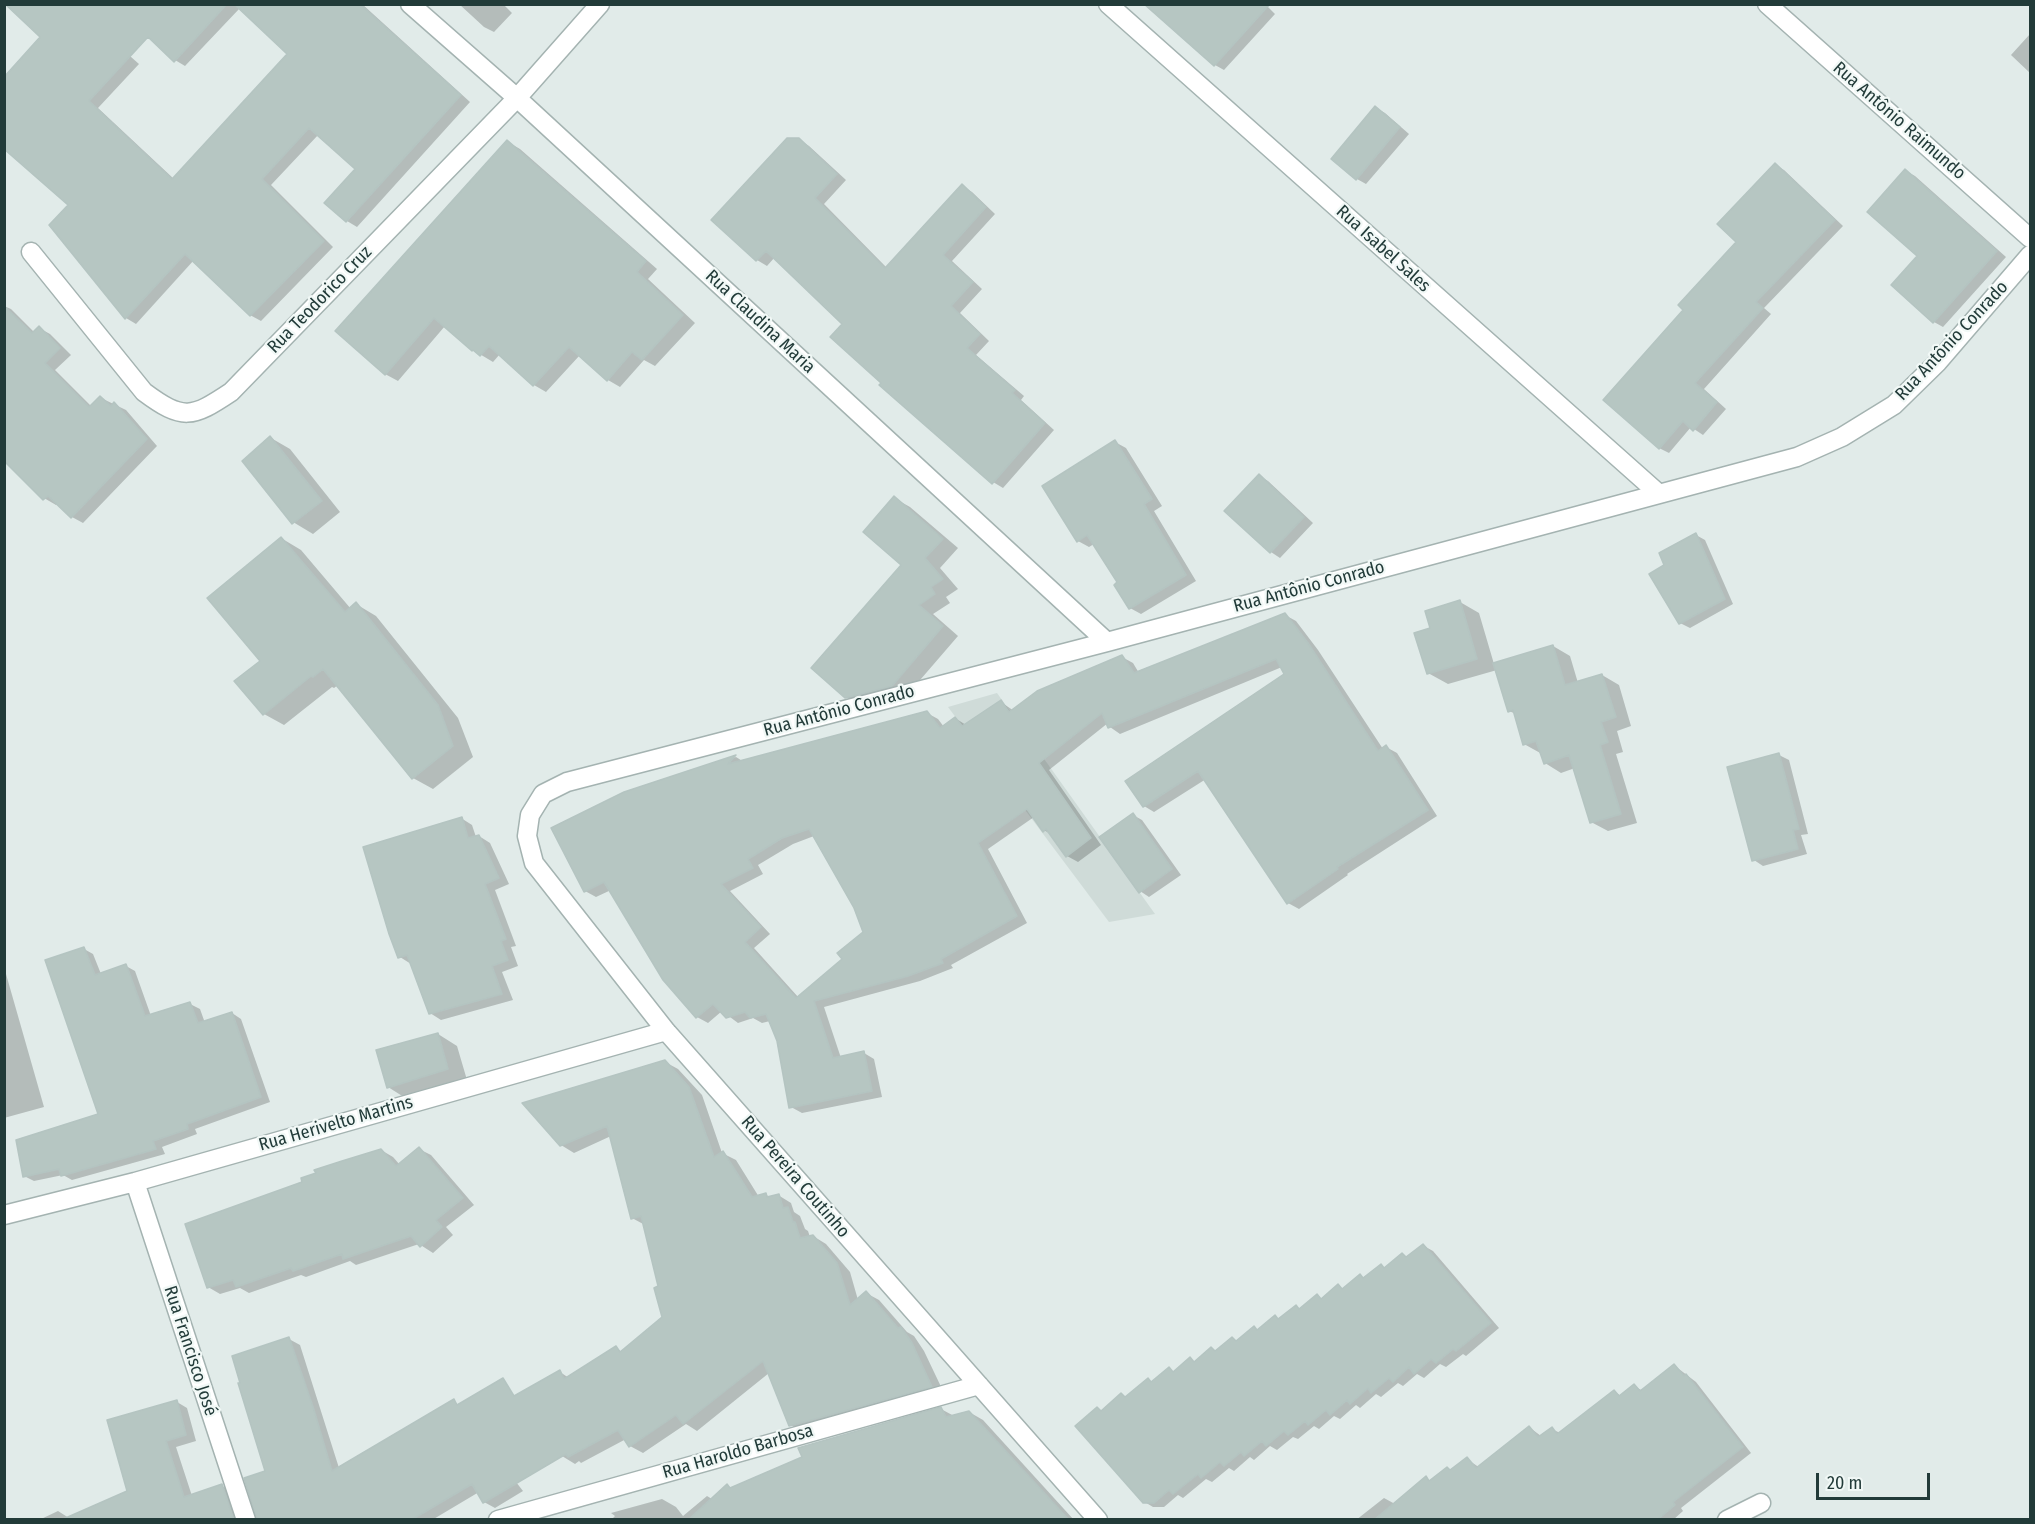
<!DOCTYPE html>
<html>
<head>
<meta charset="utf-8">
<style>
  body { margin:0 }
  #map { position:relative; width:2035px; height:1524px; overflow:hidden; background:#e1ebe9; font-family:"Fira Sans Condensed",sans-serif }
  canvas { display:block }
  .frame { position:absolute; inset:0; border:6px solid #223b39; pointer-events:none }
  .scale { position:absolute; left:1816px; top:1473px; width:114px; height:27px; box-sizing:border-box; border:3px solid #223b39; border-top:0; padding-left:8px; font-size:18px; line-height:21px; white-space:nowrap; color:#223b39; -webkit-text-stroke:4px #f1f8f6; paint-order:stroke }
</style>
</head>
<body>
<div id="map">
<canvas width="2035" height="1524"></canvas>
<div class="frame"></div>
<div class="scale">20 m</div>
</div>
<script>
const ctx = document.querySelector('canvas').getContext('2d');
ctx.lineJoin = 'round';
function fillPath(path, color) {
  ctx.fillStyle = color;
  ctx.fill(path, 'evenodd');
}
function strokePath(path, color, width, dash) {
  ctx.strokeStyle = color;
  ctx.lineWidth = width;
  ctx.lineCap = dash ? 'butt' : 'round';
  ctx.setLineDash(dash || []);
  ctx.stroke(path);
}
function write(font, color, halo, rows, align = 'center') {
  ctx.font = font + ' "Fira Sans Condensed",sans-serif';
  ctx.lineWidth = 4.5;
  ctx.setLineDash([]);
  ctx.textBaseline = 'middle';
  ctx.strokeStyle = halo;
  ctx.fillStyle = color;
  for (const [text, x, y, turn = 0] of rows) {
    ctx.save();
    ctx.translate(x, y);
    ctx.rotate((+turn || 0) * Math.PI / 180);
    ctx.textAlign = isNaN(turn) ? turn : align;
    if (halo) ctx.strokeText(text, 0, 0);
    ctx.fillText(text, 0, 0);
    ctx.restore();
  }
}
const built = new Path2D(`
  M997,693L1155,914L1109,922L948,707Z`);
const shadow = new Path2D(`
  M71,4L139,64L98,108L174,179L289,54L240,8L185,66L175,60L133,4H362L470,102L357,227L347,221L327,202L357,169L319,134L271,185L333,247L261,321L250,315L194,260L136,324L126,318L51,225L70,205Z
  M459,4H503L512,13L494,32L484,27Z
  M1265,4L1275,14L1224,70L1215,65Z
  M2030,34V73L2011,55Z
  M1376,108L1385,113L1409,134L1366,184L1357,179L1333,159Z
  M798,139L809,146L846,180L824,204L887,268L962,186L972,192L995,214L952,261L982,289L960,313L989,341L976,355L1024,396L1021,400L1054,430L1003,488L993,482L883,383L844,324L775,257L767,266L757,260L713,219Z
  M508,142L520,149L657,269L648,279L695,323L655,366L644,360L620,387L608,380L580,355L546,392L534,385L500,354L493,362L473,350L445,326L398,381L385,374Z
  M1775,165L1784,170L1843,226L1764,308L1771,314L1704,389L1726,409L1703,435L1691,427L1669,453L1659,448L1685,310L1738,242Z
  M1906,171L1915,176L2006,257L1943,327L1934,322L1919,256Z
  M4,306L11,309L34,332L39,328L50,334L71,355L55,370L92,407L101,398L126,410L157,446L83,523L72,517L57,503L56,505L44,498L4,428Z
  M271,438L290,449L340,512L313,534L293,522Z
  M1115,442L1126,448L1162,506L1154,511L1196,581L1141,614L1130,608L1119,582L1094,544L1089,547L1078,541Z
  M1259,476L1268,481L1313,523L1280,558L1271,552L1226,511Z
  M894,498L910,507L958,548L940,568L958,589L946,597L950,603L933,614L958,636L908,694L862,706L846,697L903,565Z
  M1696,535L1705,540L1733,604L1690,628L1680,623Z
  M281,538L301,550L351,609L356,604L376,616L458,718L473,757L433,789L413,778L338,685L334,688L332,687L284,725L264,714L262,661Z
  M1460,602L1479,613L1494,664L1553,646L1570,656L1578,683L1602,675L1619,685L1631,726L1617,731L1623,752L1616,754L1637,823L1608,831L1591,822L1575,768L1561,773L1545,763L1542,754L1524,744L1516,714L1509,711L1497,670L1448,684L1428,673L1432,629Z
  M1285,615L1296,621L1318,650L1383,749L1386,747L1397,753L1437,816L1347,874L1348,875L1299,909L1288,903L1206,779L1154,812L1144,806L1286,675L1282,667L1120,734L1110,727L1108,723L1049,770L1101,845L1078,862L1067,856L1052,835L1044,830L1034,817L988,849L1027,923L951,965L953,968L920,981L824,1007L841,1058L864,1053L874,1059L882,1097L802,1113L791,1107L778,1040L770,1021L762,1023L753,1018L738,1023L722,1011L708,1023L697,1017L611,890L596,897L585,891L625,794L736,757L744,762L927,713L938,719L944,727L955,718L966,725L1001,702L1014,711L1122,657L1133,663L1139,673ZM814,836L855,908L865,933L844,959L799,998L754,948L770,934L730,891L763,874L758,865L793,844Z
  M1779,755L1789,760L1808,834L1801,835L1807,854L1763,866L1754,860Z
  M1133,815L1142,820L1181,875L1149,897L1140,891Z
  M461,818L472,825L476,837L479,836L490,843L509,884L495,890L516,946L511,947L518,966L502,972L513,1000L441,1020L430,1013L411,964L400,957Z
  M84,949L93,954L101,974L126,966L135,971L151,1016L190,1004L200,1009L205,1023L232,1013L241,1019L270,1102L195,1129L197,1134L162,1147L165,1154L72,1180L63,1175L34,1181L24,1176L100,1115Z
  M4,967L44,1107L4,1118Z
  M438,1034L457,1046L467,1080L407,1099L388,1087Z
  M665,1062L678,1069L702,1095L722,1153L736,1160L759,1197L766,1195L771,1197L778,1195L791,1203L794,1212L800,1216L805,1229L808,1231L810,1237L813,1236L826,1244L850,1272L858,1300L866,1293L879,1300L907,1332L914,1336L924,1351L944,1393L803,1433L791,1425L769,1373L697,1431L686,1424L643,1453L630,1446L626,1439L581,1463L579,1461L575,1464L562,1456L560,1372L569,1378L616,1348L622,1352L664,1318L660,1287L645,1225L632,1218L611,1136L574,1153L561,1145Z
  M419,1149L431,1155L474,1205L446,1227L453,1235L433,1253L419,1244L356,1265L350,1261L306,1277L301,1275L249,1293L240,1288L220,1294L208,1287L304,1183L381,1150L393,1157L400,1165Z
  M1424,1246L1433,1251L1499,1328L1466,1356L1463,1354L1446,1367L1440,1364L1424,1378L1417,1374L1403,1386L1398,1383L1381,1397L1376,1394L1360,1408L1356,1405L1340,1419L1334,1416L1319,1429L1314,1426L1298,1439L1293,1437L1277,1450L1270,1446L1254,1460L1250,1457L1234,1471L1229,1468L1212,1482L1206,1479L1183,1498L1178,1495L1164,1507H1153L1143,1501L1097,1408L1102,1411L1126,1398L1148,1380L1153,1382L1169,1369L1174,1372L1190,1359L1195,1362L1212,1349L1217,1352L1232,1338L1238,1342L1254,1328L1259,1331L1280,1320L1296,1307L1301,1310L1317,1296L1323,1300L1338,1286L1344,1289L1360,1276L1365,1279L1381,1266L1386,1269L1408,1258Z
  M289,1339L300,1345L339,1468L460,1410L523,1491L495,1508L484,1502L479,1492L432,1520H258Z
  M1675,1366L1696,1382L1751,1453L1681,1508L1683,1511L1673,1520H1356L1384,1498L1395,1504L1426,1478L1431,1481L1451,1471L1467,1459L1480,1468L1529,1427L1541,1436L1552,1429L1560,1433L1614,1391L1621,1396L1634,1386L1643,1391Z
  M177,1402L187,1408L196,1441L176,1447L192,1496L222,1486L233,1492L242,1520H39L58,1511L69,1518L129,1492Z
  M941,1409L954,1416L969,1412L983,1420L1074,1520H611L615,1516L611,1513L662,1499L676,1507L683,1516L707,1496L712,1499L727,1486L732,1489Z`);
const building = new Path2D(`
  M5,4H227L174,62L148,37L89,101L172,179L287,54L234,4H360L461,95L346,222L324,203L355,169L309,128L262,179L324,241L250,316L185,254L125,319L49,225L68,205L4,149V77L40,37Z
  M1144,4H1270L1214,66Z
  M1375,106L1400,127L1356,180L1331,159Z
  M787,138H799L837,174L815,198L885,268L962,184L986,207L943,255L973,282L951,306L980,334L967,348L1015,390L1012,393L1045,423L992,484L879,385L881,383L830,337L842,324L766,251L756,261L711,220Z
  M507,140L646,261L637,272L683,315L642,360L632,352L607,381L569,347L533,386L489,346L480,356L473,350L472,351L434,318L385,375L335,331Z
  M1775,163L1835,220L1756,302L1763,308L1695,383L1717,402L1693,431L1683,421L1659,449L1603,400L1683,310L1678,305L1736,242L1717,224Z
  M1905,169L1997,251L1933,323L1891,285L1917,256L1867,212Z
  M4,306L32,333L39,326L60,348L45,363L89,407L100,396L111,406L114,402L147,439L71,518L48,496L43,500L4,461Z
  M270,436L322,501L292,524L242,461Z
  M1115,440L1152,499L1144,504L1186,575L1129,609L1114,585L1117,582L1087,535L1077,542L1042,486Z
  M1259,474L1304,517L1270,553L1224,511Z
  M894,496L943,539L925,558L943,579L931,587L935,594L919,605L943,626L892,686L845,698L811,668L901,565L863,532Z
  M1696,533L1725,599L1679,624L1649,574L1664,565L1659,553Z
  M281,537L345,612L356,602L438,705L453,746L412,779L323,669L313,677L311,676L263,715L234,681L260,661L207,598Z
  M1460,600L1477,659L1427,674L1414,633L1430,628L1425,611Z
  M1285,613L1308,643L1378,751L1386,745L1428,810L1337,867L1338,869L1287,904L1198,771L1143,807L1125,781L1284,674L1276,659L1108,728L1102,713L1039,763L1091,838L1066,857L1046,829L1043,832L1027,809L978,843L1017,916L941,959L943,963L908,976L814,1001L833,1058L864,1051L872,1091L789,1108L777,1041L766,1014L750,1018L745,1012L726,1018L713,1004L696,1018L663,980L604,882L584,892L551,828L624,792L736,755L728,764L927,711L940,728L955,717L962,726L1001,700L1009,712L1037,691L1122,655L1134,673ZM809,829L854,908L863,932L837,953L842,959L796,998L745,942L761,927L721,884L753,868L748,859L782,838Z
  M1553,645L1565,685L1602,674L1616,717L1601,722L1608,742L1600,745L1621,814L1590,823L1569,755L1544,764L1536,741L1523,745L1513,710L1508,712L1493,663Z
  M1779,753L1799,829L1793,830L1798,849L1752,861L1727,767Z
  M1133,813L1172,869L1139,893L1099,837Z
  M462,817L468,838L479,835L499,878L485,884L506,939L501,941L508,960L492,966L502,994L429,1014L407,955L398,958L389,934L363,847Z
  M84,947L95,975L126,964L145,1016L190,1002L198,1023L232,1012L261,1097L187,1124L188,1129L153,1141L156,1149L61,1176L59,1169L23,1177L16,1140L98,1114L45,960Z
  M438,1033L448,1069L387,1088L376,1050Z
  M665,1060L689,1087L714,1157L723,1151L752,1197L766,1193L767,1197L779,1194L783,1208L788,1207L793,1222H795L800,1238L813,1235L837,1263L850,1305L866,1291L898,1328L901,1327L912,1343L932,1387L789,1426L763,1361L683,1424L676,1415L629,1447L618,1430L568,1457L566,1454L483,1503L472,1484L411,1520H257L244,1478L265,1471L238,1383H240L232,1356L289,1337L313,1407L332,1471L454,1399L457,1405L503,1378L514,1396L560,1370L564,1379L616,1346L620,1352L662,1317L654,1288L658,1286L641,1216L631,1219L607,1126L560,1146L522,1103Z
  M419,1147L463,1198L436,1220L442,1227L420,1247L411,1236L343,1259L342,1254L293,1271L291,1268L236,1287L233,1280L207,1288L185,1224L302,1182L301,1178L316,1173L314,1170L342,1161L381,1149L396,1166Z
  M1423,1244L1491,1323L1456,1351L1453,1349L1436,1363L1431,1359L1414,1374L1409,1367L1393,1382L1389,1378L1371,1393L1368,1388L1350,1404L1347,1400L1330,1415L1326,1410L1308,1425L1305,1421L1288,1435L1284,1431L1266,1446L1262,1441L1244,1456L1241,1452L1224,1466L1220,1462L1201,1478L1198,1474L1173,1494L1169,1490L1154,1503H1143L1075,1426L1097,1407L1101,1411L1121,1393L1125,1397L1148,1378L1151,1382L1169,1367L1173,1372L1190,1357L1194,1362L1211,1347L1215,1351L1232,1337L1236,1341L1254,1326L1257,1330L1275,1315L1278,1319L1296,1305L1299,1309L1317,1294L1321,1299L1338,1284L1342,1289L1360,1274L1363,1278L1381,1264L1384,1268L1402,1253L1406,1257Z
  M1674,1364L1684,1376L1686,1374L1743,1447L1673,1502L1675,1505L1657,1520H1374L1426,1476L1429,1481L1447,1467L1450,1470L1467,1457L1476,1468L1529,1426L1538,1437L1552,1427L1557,1434L1614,1390L1619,1396L1634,1384L1640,1391Z
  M177,1400L186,1435L166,1441L184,1497L222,1484L234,1520H61L127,1491L107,1420Z
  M941,1407L946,1417L969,1411L1069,1520H688L727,1484L730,1488L802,1457L798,1448Z`);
const minor = new Path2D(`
  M410,4L517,98L1107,642
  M1108,4L1658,493
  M1767,4L2030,238
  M31,252L144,392C183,421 192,418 231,392L517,98L600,4
  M135,1182L246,1520
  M4,1215L135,1182L666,1031
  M498,1520L979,1385
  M1098,1520L666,1031L534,863L527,836L530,815L543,794L567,782L1107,642L1797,457L1842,437L1894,405L1938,362L2030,255
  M1727,1520L1761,1503`);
const streetNames = [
  ["Rua Antônio Raimundo",1899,121,41],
  ["Rua Isabel Sales",1383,249,42],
  ["Rua Teodorico Cruz",320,300,-46],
  ["Rua Claudina Maria",760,322,43],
  ["Rua Antônio Conrado",1952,341,-47],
  ["Rua Antônio Conrado",1309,587,-15],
  ["Rua Antônio Conrado",839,711,-15],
  ["Rua Herivelto Martins",336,1124,-16],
  ["Rua Pereira Coutinho",795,1177,49],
  ["Rua Francisco José",190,1351,72],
  ["Rua Haroldo Barbosa",738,1452,-16]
];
fillPath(built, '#cfdbd8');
fillPath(shadow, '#0003');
fillPath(building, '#b6c6c2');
strokePath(building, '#b4c4c1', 1.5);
strokePath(minor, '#a4b3b1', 21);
strokePath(minor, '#fff', 18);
write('18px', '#223b39', '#f1f8f6', streetNames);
</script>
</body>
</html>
